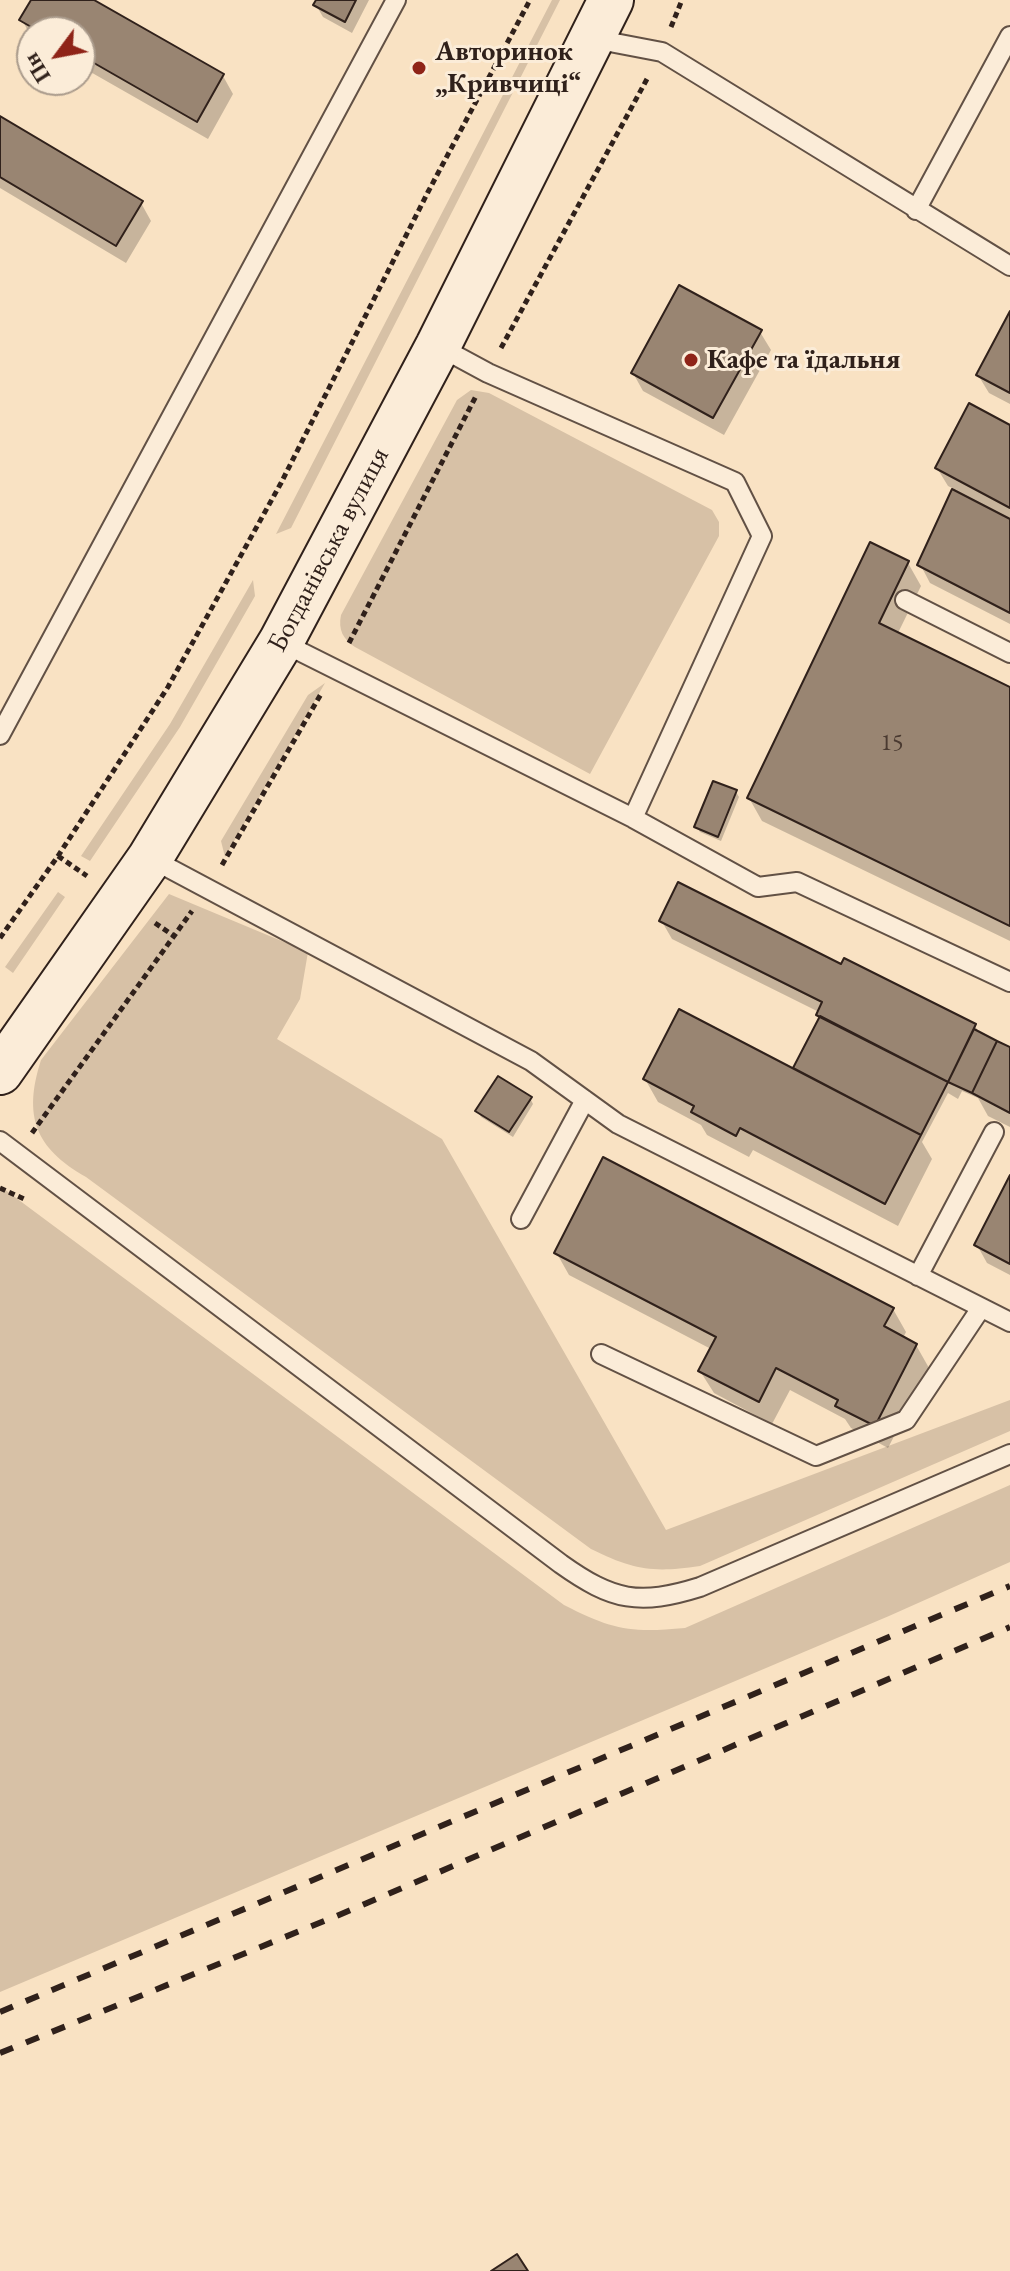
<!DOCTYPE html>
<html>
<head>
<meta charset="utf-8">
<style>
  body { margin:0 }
  #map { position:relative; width:1010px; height:2271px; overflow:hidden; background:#f9e2c3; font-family:"EB Garamond",serif }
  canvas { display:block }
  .north { position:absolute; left:16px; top:16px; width:80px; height:80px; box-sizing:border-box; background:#fbecd8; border:2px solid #aa9b8c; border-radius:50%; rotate:238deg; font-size:22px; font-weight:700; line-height:32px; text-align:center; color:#30211b }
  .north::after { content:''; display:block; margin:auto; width:28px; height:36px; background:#8f2418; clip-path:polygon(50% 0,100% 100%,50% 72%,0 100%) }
</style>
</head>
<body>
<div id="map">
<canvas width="1010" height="2271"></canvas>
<div class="north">Пн</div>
</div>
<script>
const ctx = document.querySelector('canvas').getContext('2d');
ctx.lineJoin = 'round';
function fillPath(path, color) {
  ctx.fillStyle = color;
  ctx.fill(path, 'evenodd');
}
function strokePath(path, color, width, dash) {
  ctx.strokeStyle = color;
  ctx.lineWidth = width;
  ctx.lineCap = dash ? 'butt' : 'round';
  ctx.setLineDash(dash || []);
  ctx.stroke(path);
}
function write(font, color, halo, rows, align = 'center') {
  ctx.font = font + ' "EB Garamond",serif';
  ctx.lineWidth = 6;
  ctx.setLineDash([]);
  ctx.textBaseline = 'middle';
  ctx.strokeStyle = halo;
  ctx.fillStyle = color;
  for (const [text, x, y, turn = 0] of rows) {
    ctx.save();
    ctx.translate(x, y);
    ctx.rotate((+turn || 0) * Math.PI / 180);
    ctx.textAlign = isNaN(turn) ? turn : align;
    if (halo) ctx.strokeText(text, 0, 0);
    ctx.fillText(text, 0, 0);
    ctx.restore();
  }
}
const green = new Path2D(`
  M552,0H560L291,528L276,534Z
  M471,390L489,393L712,510L719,522V536L590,774L355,647C343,639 338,630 341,615L457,400Z
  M253,580L255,596L180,727L90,861L81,856L170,724Z
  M325,683L225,857L221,841L308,695Z
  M58,892L65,897L13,973L5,967Z
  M169,894L308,952L300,999L277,1039L442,1139L666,1530L1010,1400V1431L700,1566C652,1573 634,1570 591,1549L86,1177C35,1148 23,1116 41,1060Z
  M0,1186L564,1605C613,1630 630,1633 685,1628L1010,1485V1562L889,1616L0,1992Z`);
const shadow = new Path2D(`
  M33,0H90L223,76L233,94L208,139L80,66V32H32V38L22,20Z
  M318,0H369L352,33L323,17L316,5Z
  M0,119L141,203L151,221L126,263L0,188Z
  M1010,315V404L989,393L978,375Z
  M760,332L771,350L724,435L643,391L633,373Z
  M1010,428V624L930,583L920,564L954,489L948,486L937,468Z
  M908,563L921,586L897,635L1010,689V941L762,821L749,798Z
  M736,792L739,797L721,841L700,832L697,827Z
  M661,920L842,966L975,1026L980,1034L1010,1049V1127L988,1116L978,1098L962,1091L958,1099L948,1093L922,1142L932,1159L898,1226L753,1150L749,1157L707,1135L701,1125L658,1102L645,1079L794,1071L821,1020L819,1012L672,939Z
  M530,1098L533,1104L513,1137L481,1117L478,1111Z
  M1010,1180V1275L987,1263L977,1245Z
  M556,1252L893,1309L906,1332L903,1338L916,1345L929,1368L888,1448L851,1428L845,1419L790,1390L772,1424L714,1393L700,1371L711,1349L569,1275Z`);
const building = new Path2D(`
  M31,0H94L224,74L197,122L80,55V32H40L19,20Z
  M316,0H356L345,22L313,5Z
  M0,116L143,201L116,246L0,177Z
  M679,285L762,330L713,418L631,373Z
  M1010,311V393L976,375Z
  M969,403L1010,425V508L935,468Z
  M952,489L1010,519V613L917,565Z
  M870,542L909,561L879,623L1010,687V926L747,798Z
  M713,781L737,790L718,837L694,827Z
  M678,882L841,964L844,958L976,1024L948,1082L816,1015L822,1002L659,921Z
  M679,1009L921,1135L885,1204L740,1128L736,1136L691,1112L694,1106L643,1079Z
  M820,1016L948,1082L921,1135L793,1068Z
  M974,1029L997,1041L972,1093L948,1082Z
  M997,1041L1010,1047V1113L972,1093Z
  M498,1076L532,1097L509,1132L475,1111Z
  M603,1157L894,1308L884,1326L917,1344L875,1426L835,1406L838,1400L776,1368L759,1402L698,1371L716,1337L554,1253Z
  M1010,1175V1264L974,1245Z
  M517,2254L528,2271H491Z`);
const path = new Path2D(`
  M671,27L682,0
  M501,348L647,79
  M349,643L476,396
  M58,856L87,876
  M222,865L321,694
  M155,923L174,936
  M0,938L58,856L168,687L281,483L428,192L530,0
  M32,1133L192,911
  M0,1188L24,1199`);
const lane = new Path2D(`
  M594,39L662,52L1010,266
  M916,210L1010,36
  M438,346L488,373L735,482L762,536L633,818
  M905,600L1010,653
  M281,642L633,818L758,887L797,882L1010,982
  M0,735L396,0
  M150,858L531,1061L618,1124L1010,1322
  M0,1141L561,1564C613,1601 639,1606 700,1587L1010,1454
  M521,1219L585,1100
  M918,1276L994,1132
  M601,1354L816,1456L906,1420L981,1308`);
const secondary = new Path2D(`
  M0,1072L150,858L281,642L438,346L611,0`);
const rail = new Path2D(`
  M0,2012L1010,1586
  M0,2053L339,1915L1010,1627`);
const markers = [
  [419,68,8,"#8f2418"],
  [691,360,8,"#8f2418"]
];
const numberNames = [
  ["15",892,743]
];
const poiNames = [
  ["Авторинок",435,52],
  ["„Кривчиці“",435,84],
  ["Кафе та їдальня",707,360]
];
const streetNames = [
  ["Богданівська вулиця",329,550,-62]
];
fillPath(green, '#d7c1a6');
fillPath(shadow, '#0003');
fillPath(building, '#998572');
strokePath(building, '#30211b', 2);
strokePath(lane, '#625145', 22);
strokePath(secondary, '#30211b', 48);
strokePath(path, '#30211b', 5, [6, 4]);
strokePath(lane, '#fbecd8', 18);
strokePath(secondary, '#fbecd8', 44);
strokePath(rail, '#30211b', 6, [14, 14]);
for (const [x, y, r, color] of markers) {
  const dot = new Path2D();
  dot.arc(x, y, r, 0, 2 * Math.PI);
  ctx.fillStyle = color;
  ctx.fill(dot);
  strokePath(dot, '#fbecd8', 3);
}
write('24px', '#4a3a31', null, numberNames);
write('bold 28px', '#30211b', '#fbecd8', poiNames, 'left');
write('28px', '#30211b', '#fbecd8', streetNames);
</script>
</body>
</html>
